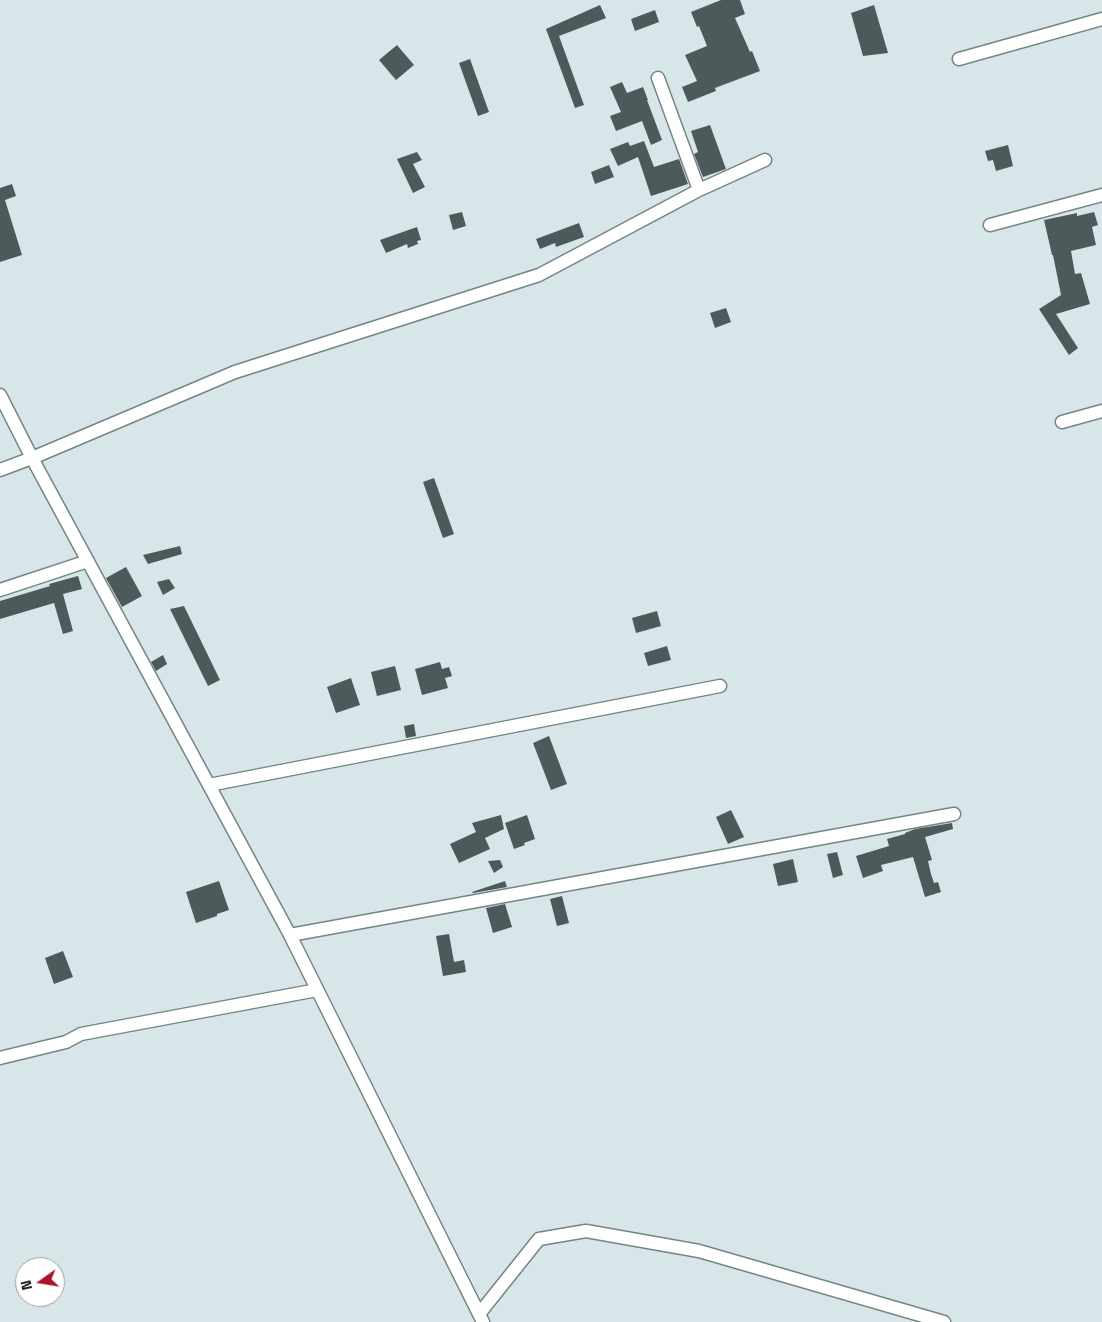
<!DOCTYPE html>
<html>
<head>
<meta charset="utf-8">
<style>
  body { margin:0 }
  #map { position:relative; width:1102px; height:1322px; overflow:hidden; background:#d7e7e9; font-family:"Space Grotesk",sans-serif }
  canvas { display:block }
  .north { position:absolute; left:15px; top:1257px; width:50px; height:50px; box-sizing:border-box; background:#fff; border:1px solid #9c9e9e; border-radius:50%; rotate:257deg; font-size:14px; font-weight:700; line-height:20px; text-align:center; color:#080d0d }
  .north::after { content:''; display:block; margin:auto; width:18px; height:22px; background:#aa142e; clip-path:polygon(50% 0,100% 100%,50% 72%,0 100%) }
</style>
</head>
<body>
<div id="map">
<canvas width="1102" height="1322"></canvas>
<div class="north">N</div>
</div>
<script>
const ctx = document.querySelector('canvas').getContext('2d');
ctx.lineJoin = 'round';
function fillPath(path, color) {
  ctx.fillStyle = color;
  ctx.fill(path, 'evenodd');
}
function strokePath(path, color, width, dash) {
  ctx.strokeStyle = color;
  ctx.lineWidth = width;
  ctx.lineCap = dash ? 'butt' : 'round';
  ctx.setLineDash(dash || []);
  ctx.stroke(path);
}
const building = new Path2D(`
  M721,0H740L745,14L735,18L750,52L752,51L760,71L715,88L716,91L688,102L682,87L697,81L685,55L707,46L699,26L697,27L691,12Z
  M600,5L606,18L559,36L584,105L575,108L546,29Z
  M874,5L888,53L863,56L851,13Z
  M655,10L659,22L635,31L631,19Z
  M397,45L414,65L396,80L379,60Z
  M470,59L489,112L478,116L459,63Z
  M622,82L627,93L643,87L648,100H647L662,140L651,145L642,121L616,131L610,116L621,112L610,87Z
  M710,125L726,169L703,177L694,154L698,152L691,131Z
  M644,141L654,167L679,159L688,184L651,196L638,157L618,166L610,149L628,142L630,146Z
  M1008,145L1013,166L996,171L993,160L988,161L985,151Z
  M417,152L422,160L413,164L425,187L413,193L397,159Z
  M609,165L614,177L595,184L591,172Z
  M12,184L16,196L5,200L22,255L0,262V188Z
  M462,212L466,226L453,230L449,215Z
  M1094,212L1098,225L1092,227L1096,245L1071,251L1075,274L1081,273L1090,304L1056,314L1078,348L1069,355L1039,309L1061,295L1053,255H1052L1044,220L1077,213V216Z
  M579,223L584,237L556,247L555,243L540,249L536,239Z
  M417,227L421,240L417,241L418,244L408,248L407,244L386,253L380,240Z
  M726,308L731,322L715,328L710,313Z
  M434,478L454,534L443,538L423,482Z
  M180,546L182,554L148,564L143,555Z
  M126,567L142,596L122,607L106,578Z
  M78,576L82,589L63,594L73,631L63,634L54,603L0,619V601L50,586L49,584Z
  M169,579L175,588L163,595L157,582Z
  M184,606L220,680L208,686L170,609Z
  M657,611L661,626L636,633L632,618Z
  M667,646L671,660L648,666L644,653Z
  M163,655L167,664L156,671L151,662Z
  M440,662L442,669L449,667L452,676L445,678L448,688L422,695L415,669Z
  M395,666L401,690L377,696L371,672Z
  M351,678L360,705L336,713L327,687Z
  M414,724L416,736L406,738L404,726Z
  M549,736L567,784L551,790L533,743Z
  M731,810L744,837L728,844L716,817Z
  M501,815L504,829L485,838L490,849L459,863L450,844L476,832L472,823Z
  M527,815L535,839L524,843L525,845L514,849L505,823Z
  M952,823L953,829L925,837L932,860L928,861L931,874L934,883L938,882L941,892L925,897L913,857L881,865L883,871L863,878L856,856L889,846L887,839L905,834V833L915,829Z
  M837,852L843,875L833,878L827,854Z
  M793,859L798,882L778,886L773,864Z
  M500,860L503,867L494,873L488,861Z
  M219,881L229,910L217,914V916L196,923L186,892Z
  M505,881L507,887L473,893L472,892Z
  M562,896L569,923L557,926L550,899Z
  M505,904L512,927L493,933L486,908Z
  M449,934L454,962L464,960L466,972L443,976L436,936Z
  M63,951L73,977L54,984L45,958Z`);
const street = new Path2D(`
  M959,59L1102,19
  M658,78L699,190
  M990,225L1102,195
  M0,395L32,458L290,935L483,1322
  M1062,422L1102,411
  M0,470L32,458L235,372L539,275L699,190L765,160
  M0,590L88,561
  M209,785L720,686
  M290,935L954,814
  M0,1058L66,1042L81,1034L317,990
  M479,1314L539,1239L586,1231L699,1251L944,1322`);
fillPath(building, '#4c5a5b');
strokePath(street, '#768486', 15);
strokePath(street, '#fff', 12);
</script>
</body>
</html>
